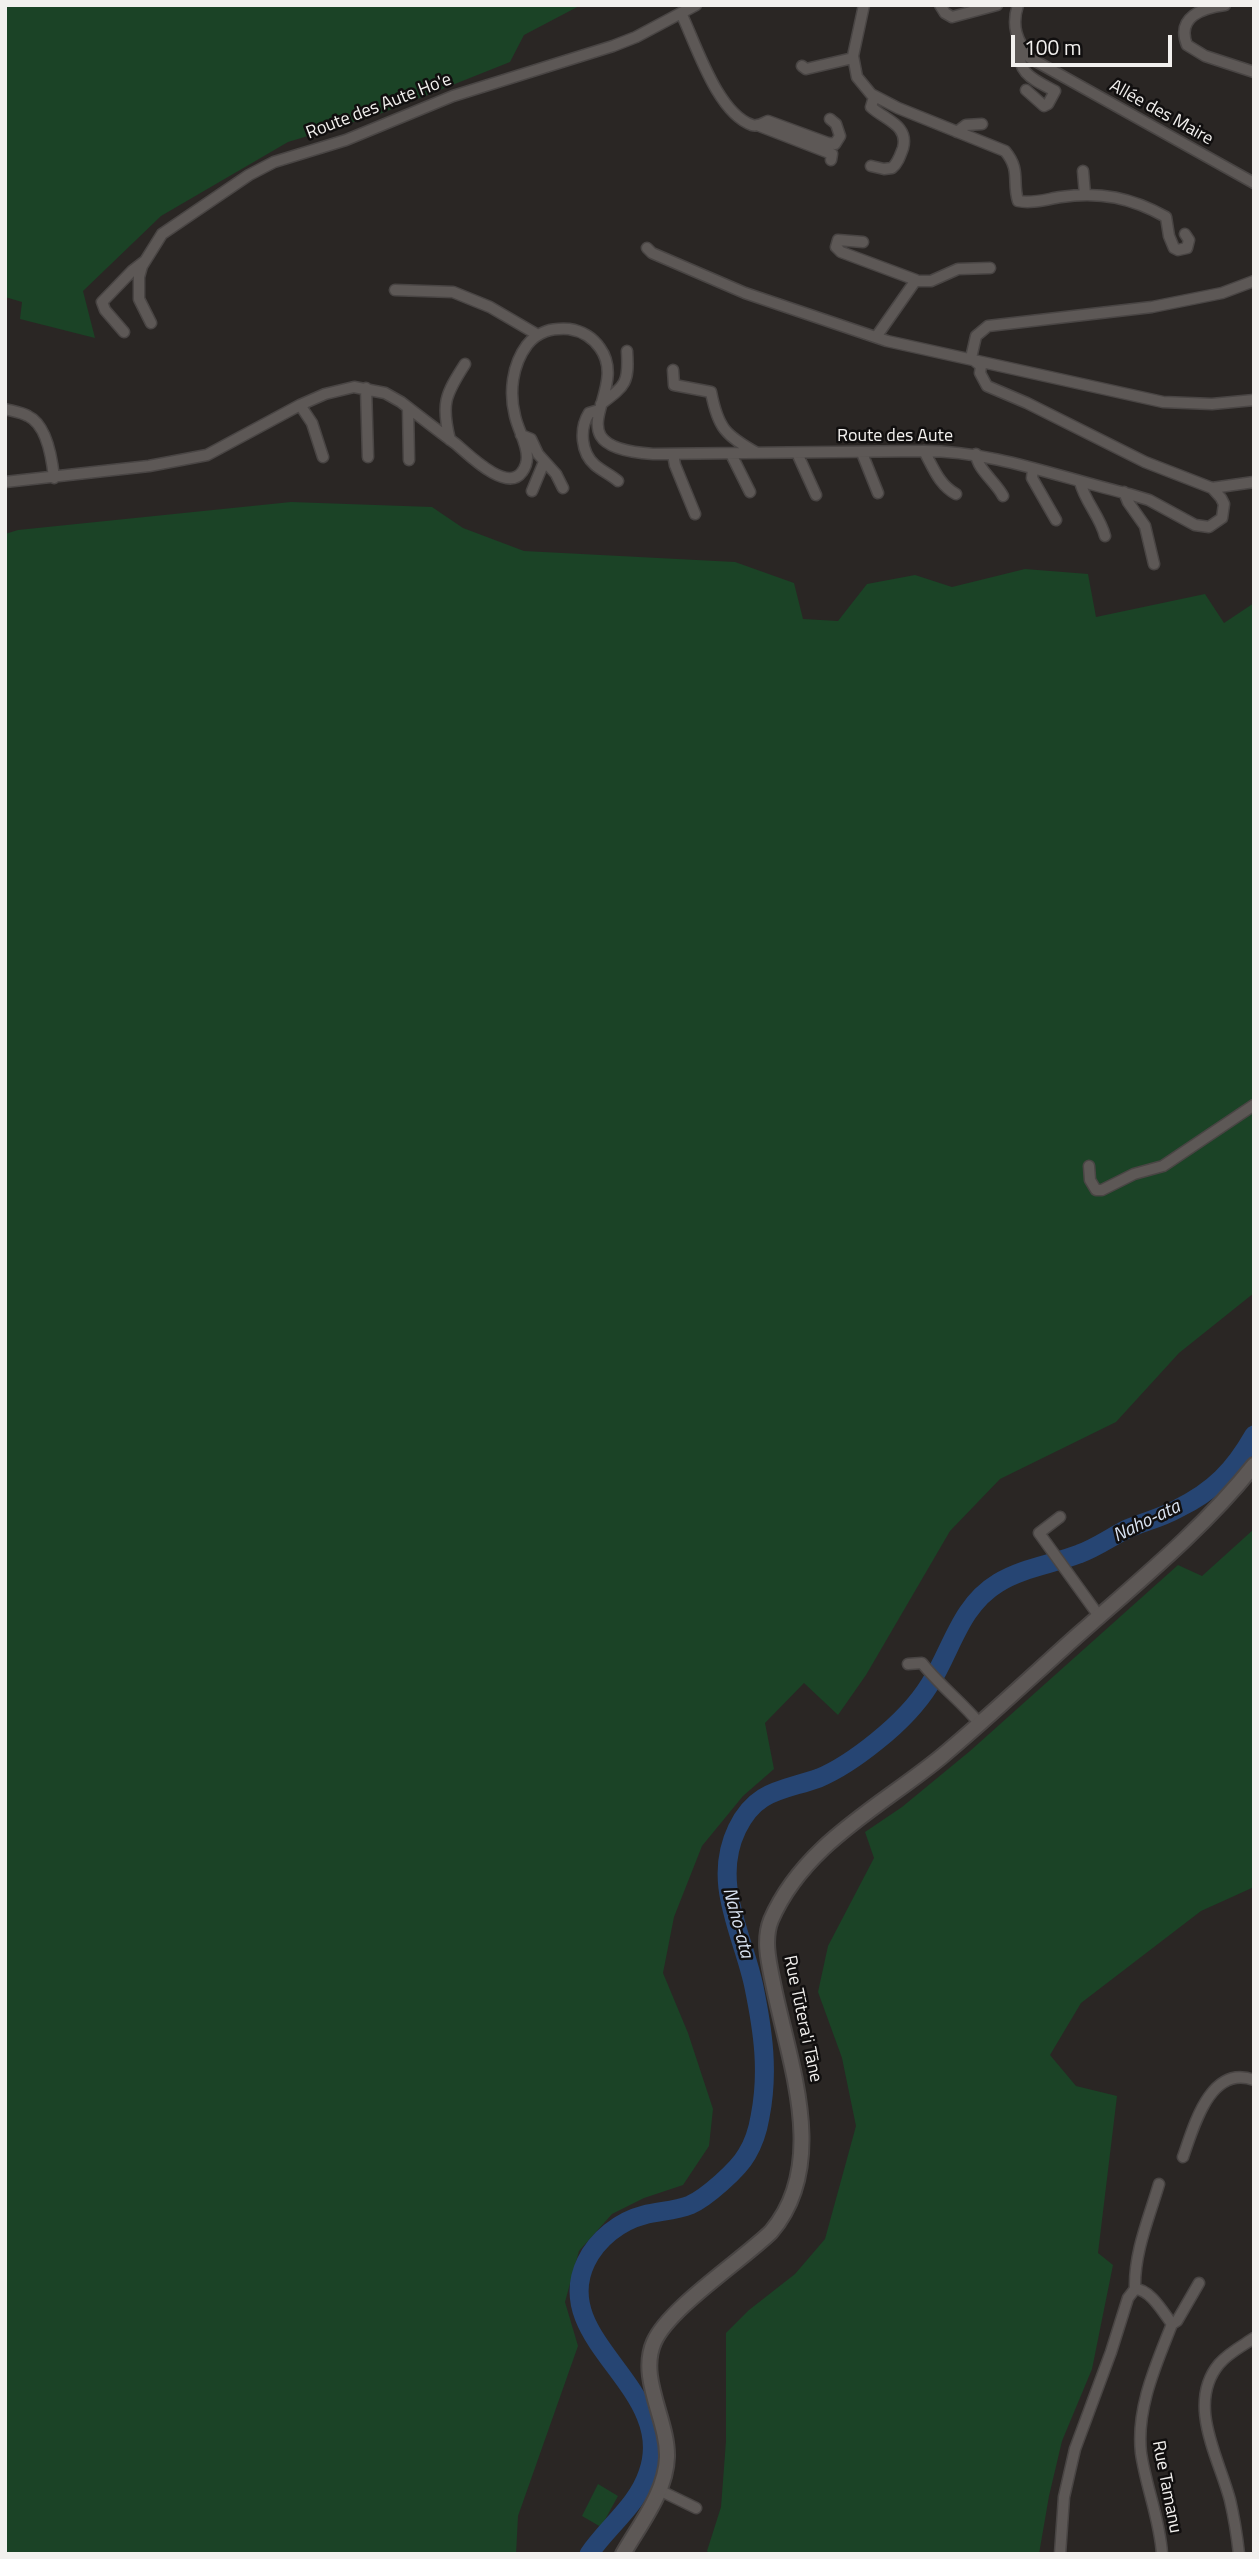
<!DOCTYPE html>
<html>
<head>
<meta charset="utf-8">
<style>
  body { margin:0 }
  #map { position:relative; width:1259px; height:2559px; overflow:hidden; background:#2a2624; font-family:"Titillium Web",sans-serif }
  canvas { display:block }
  .frame { position:absolute; inset:0; border:7px solid #f2f0ee; pointer-events:none }
  .scale { position:absolute; left:1011px; top:35px; width:161px; height:32px; box-sizing:border-box; border:4px solid #f2f0ee; border-top:0; padding-left:9px; font-size:21px; line-height:24px; white-space:nowrap; color:#f2f0ee; -webkit-text-stroke:5px #110f0f; paint-order:stroke }
</style>
</head>
<body>
<div id="map">
<canvas width="1259" height="2559"></canvas>
<div class="frame"></div>
<div class="scale">100 m</div>
</div>
<script>
const ctx = document.querySelector('canvas').getContext('2d');
ctx.lineJoin = 'round';
function fillPath(path, color) {
  ctx.fillStyle = color;
  ctx.fill(path, 'evenodd');
}
function strokePath(path, color, width, dash) {
  ctx.strokeStyle = color;
  ctx.lineWidth = width;
  ctx.lineCap = dash ? 'butt' : 'round';
  ctx.setLineDash(dash || []);
  ctx.stroke(path);
}
function write(font, color, halo, rows, align = 'center') {
  ctx.font = font + ' "Titillium Web",sans-serif';
  ctx.lineWidth = 5;
  ctx.setLineDash([]);
  ctx.textBaseline = 'middle';
  ctx.strokeStyle = halo;
  ctx.fillStyle = color;
  for (const [text, x, y, turn = 0] of rows) {
    ctx.save();
    ctx.translate(x, y);
    ctx.rotate((+turn || 0) * Math.PI / 180);
    ctx.textAlign = isNaN(turn) ? turn : align;
    if (halo) ctx.strokeText(text, 0, 0);
    ctx.fillText(text, 0, 0);
    ctx.restore();
  }
}
const green = new Path2D(`
  M5,5H581L524,35L510,62L377,115L288,142L161,216L83,291L95,338L20,319L22,302L5,297Z
  M291,502L432,507L463,528L524,551L735,562L794,583L803,619L838,621L867,584L915,575L952,587L1025,569L1088,574L1096,617L1205,594L1224,623L1254,603V1293L1179,1353L1116,1422L1000,1479L950,1531L866,1675L838,1715L804,1683L765,1723L774,1769L743,1796L702,1846L674,1917L663,1973L688,2033L713,2109L709,2146L683,2185L644,2198L612,2214L579,2251L565,2302L578,2346L518,2516L516,2554H5V534L18,530Z
  M1254,1529V1887L1201,1911L1081,2003L1050,2055L1076,2086L1117,2096L1098,2253L1113,2265L1092,2369L1062,2441L1049,2496L1039,2554H710L707,2551L721,2507L726,2441V2333L749,2310L795,2274L825,2239L856,2126L842,2058L818,1992L828,1946L874,1858L865,1832L902,1807L970,1751L1178,1565L1202,1576Z
  M598,2484L618,2496L601,2527L582,2516Z`);
const river = new Path2D(`
  M589,2554C608,2526 637,2506 648,2473C678,2388 548,2341 586,2262C597,2239 620,2221 644,2215C659,2211 675,2211 690,2205C706,2198 738,2170 747,2154C753,2144 758,2129 760,2117C769,2072 763,2031 754,1987C743,1934 711,1883 737,1829C756,1789 783,1791 819,1778C838,1770 861,1754 877,1741C897,1725 917,1705 930,1684C952,1649 960,1606 998,1583C1022,1568 1053,1564 1079,1554C1096,1548 1111,1537 1127,1529C1143,1522 1161,1518 1177,1509C1214,1491 1234,1470 1254,1435`);
const street = new Path2D(`
  M864,5L853,56L857,77L871,94L898,108L1005,151C1021,170 1012,181 1018,201C1032,204 1047,199 1061,197C1100,191 1132,198 1166,217L1169,236L1174,248L1178,250L1187,248L1189,240L1185,234
  M940,5L945,13L952,17L997,5
  M1018,5C1011,26 1017,41 1030,58L1254,183
  M1225,5C1202,8 1176,17 1187,45L1205,56L1254,72
  M681,13C696,44 717,113 752,125C758,127 763,123 768,121L828,143L835,144L840,136L836,124L830,119
  M1018,44C1018,74 1030,78 1055,91L1048,104L1044,106L1026,90
  M802,66L806,69L853,58
  M757,125L832,154L831,160
  M957,132L966,125L982,124
  M871,166L884,169L892,168C898,163 900,156 903,148C909,125 885,120 871,107L874,97
  M1083,171L1085,195
  M863,242L838,240L836,247L841,252L916,280L876,337
  M647,248L652,253L745,293L887,341L1163,402L1212,404L1254,400
  M915,281H931L958,269L990,268
  M395,290L453,292L490,307L538,335
  M151,323L139,299V277L142,266L162,234L249,175L274,162L346,140L453,96L613,46L636,37L696,5
  M124,332L105,310L102,302L132,271L145,261
  M971,358L976,336L988,326L1152,307L1222,293L1254,281
  M673,370L674,385L711,392C718,428 725,435 757,453
  M366,388L368,457
  M601,404C626,385 629,383 627,351
  M300,405L312,423L323,457
  M408,408L409,460
  M5,409C12,411 21,412 28,416C47,425 52,458 54,478
  M599,410L589,413C579,429 581,453 595,465C602,471 611,475 618,481
  M521,435L531,439L538,454L556,474L563,488
  M450,440C441,404 445,395 465,364
  M924,451C933,467 939,485 956,494
  M797,453L816,495
  M862,453L878,493
  M673,454L675,465L695,514
  M731,454L750,492
  M976,454C977,469 996,482 1003,496
  M1033,469L1032,478L1056,520
  M5,482L149,466L207,455L300,405L325,394L354,387L385,393L401,402C419,416 437,430 456,444C469,455 507,493 522,472C525,468 527,462 527,457C527,443 518,430 515,416C509,393 512,365 527,345C538,331 552,328 569,329C582,331 593,338 600,348C632,392 547,447 653,454L924,451C994,451 1061,478 1129,494L1149,500L1195,525L1209,527L1222,518L1224,504L1221,498L1212,488L1145,462L1027,403L987,386L980,373L981,366L971,358
  M1080,482C1085,502 1100,516 1105,536
  M1212,488L1254,482
  M532,491L544,462
  M1124,492L1128,502L1145,526L1154,564
  M1089,1166L1090,1180L1096,1190H1102L1134,1174L1163,1166L1254,1105
  M1060,1517L1039,1533L1099,1616
  M908,1664L922,1663C939,1685 962,1702 980,1724
  M1183,2157C1194,2126 1210,2064 1254,2080
  M1135,2289C1134,2252 1149,2218 1159,2184
  M1172,2324L1177,2321L1199,2283
  M659,2490L696,2508
  M1060,2554L1064,2497L1075,2449L1111,2352L1128,2298L1135,2289C1150,2289 1163,2312 1172,2324C1156,2365 1136,2408 1141,2453C1146,2487 1160,2520 1162,2554
  M1239,2554C1237,2536 1234,2517 1230,2500C1219,2458 1186,2404 1219,2364C1228,2353 1242,2346 1254,2338`);
const secondary = new Path2D(`
  M623,2554C640,2524 666,2492 667,2457C668,2420 638,2378 654,2342C669,2308 741,2261 771,2232C830,2163 788,2060 773,1983C769,1963 763,1940 771,1920C804,1844 880,1807 941,1757C988,1718 1033,1675 1079,1634C1139,1581 1204,1528 1254,1465`);
const streetNames = [
  ["Route des Aute Ho'e",379,107,-21],
  ["Allée des Maire",1161,113,29],
  ["Route des Aute",895,437],
  ["Rue Tūtera'i Tāne",802,2019,78],
  ["Rue Tamanu",1166,2487,79]
];
const waterNames = [
  ["Naho-ata",1147,1522,-26],
  ["Naho-ata",737,1923,75]
];
fillPath(green, '#1b4326');
strokePath(river, '#264573', 19);
strokePath(street, '#494544', 13);
strokePath(secondary, '#494544', 18);
strokePath(street, '#5d5856', 10);
strokePath(secondary, '#5d5856', 14);
write('18px', '#f2f0ee', '#110f0f', streetNames);
write('italic 19px', '#d9e3f2', '#110f0f', waterNames);
</script>
</body>
</html>
